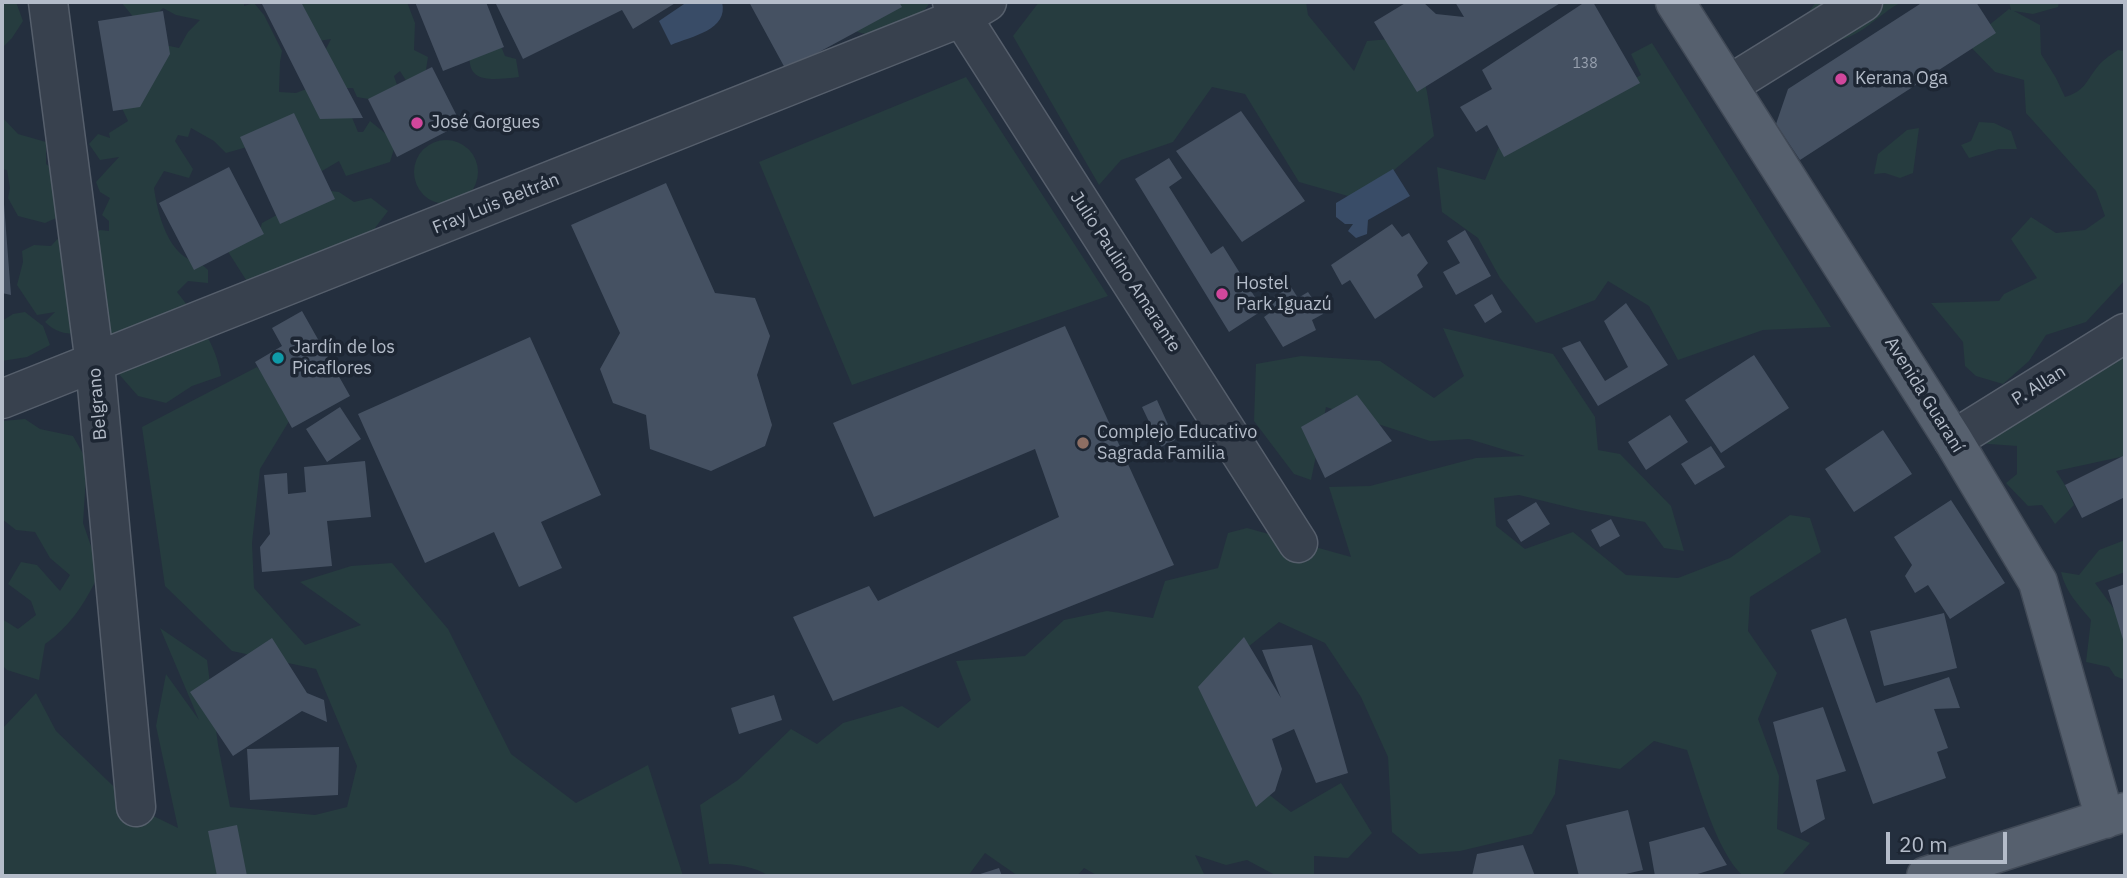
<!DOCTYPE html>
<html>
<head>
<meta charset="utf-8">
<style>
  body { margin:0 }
  #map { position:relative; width:2127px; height:878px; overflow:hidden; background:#242f3e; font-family:"IBM Plex Sans",sans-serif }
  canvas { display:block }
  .frame { position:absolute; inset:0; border:4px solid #b4bcc9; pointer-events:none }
  .scale { position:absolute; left:1886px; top:832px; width:121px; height:32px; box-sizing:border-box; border:4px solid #b4bcc9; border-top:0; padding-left:9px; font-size:21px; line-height:24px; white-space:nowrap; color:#b4bcc9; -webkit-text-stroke:5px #1d2633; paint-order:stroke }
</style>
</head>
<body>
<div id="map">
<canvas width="2127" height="878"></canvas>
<div class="frame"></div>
<div class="scale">20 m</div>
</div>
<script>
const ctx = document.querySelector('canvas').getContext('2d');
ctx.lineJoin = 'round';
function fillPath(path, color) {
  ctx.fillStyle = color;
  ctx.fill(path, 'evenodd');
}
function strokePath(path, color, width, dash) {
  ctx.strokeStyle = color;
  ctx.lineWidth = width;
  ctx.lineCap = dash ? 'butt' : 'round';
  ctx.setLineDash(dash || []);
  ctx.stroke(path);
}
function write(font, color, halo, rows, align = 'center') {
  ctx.font = font + ' "IBM Plex Sans",sans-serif';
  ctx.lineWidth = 7;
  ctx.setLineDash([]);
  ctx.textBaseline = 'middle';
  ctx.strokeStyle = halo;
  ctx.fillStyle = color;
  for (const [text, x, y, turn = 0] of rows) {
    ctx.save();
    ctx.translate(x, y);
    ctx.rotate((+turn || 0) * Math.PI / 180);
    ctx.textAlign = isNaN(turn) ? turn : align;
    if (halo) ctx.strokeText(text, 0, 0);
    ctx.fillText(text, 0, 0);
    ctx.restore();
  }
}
const green = new Path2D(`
  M2,2H16L23,21L12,38L2,48Z
  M121,2H244V6L254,3L264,15L282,51L280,62L279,92L296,93L309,88L351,115L358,132H363L370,121L396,142L390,162L346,176L339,161L322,171L265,142L226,153L214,141L191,128L188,137L178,135L175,141L193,169L189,178L164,171L154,188C157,210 165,243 185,257C194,263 197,259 208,270V283L188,281L177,292C196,316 217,346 221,376L192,386L166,403L138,396L117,372V337C92,325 68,345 45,322L55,312L37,315L17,285L23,262L22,251L34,245L51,246L63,233L73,248L100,230L109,231V221L102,215L110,198L100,192L96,182L119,157L100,160L89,144L98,134L110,138L109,133L128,121L120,104L165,45L179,48L188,32L200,20L176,15L163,8L152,19H135Z
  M298,2H407L415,23L414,50L428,57L425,76L410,87L400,71L394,76L400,94L380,101L357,97L353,88H337L322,57L331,39L306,43L291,18Z
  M835,2H930C919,23 882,40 858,32C848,28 838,12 835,2Z
  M1039,2H1306L1308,15L1354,71L1367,41L1413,37L1427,92L1434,136L1393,171L1355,198L1299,182L1245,94L1212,87L1173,142L1121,160L1099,185L1013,36Z
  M1816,2H1902C1877,14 1860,41 1829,41L1805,17Z
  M2009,2H2059L2058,7L2033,14L2014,11L2040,25L2041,54L2056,78L2065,97C2087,90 2086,80 2099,65C2104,59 2112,54 2118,50L2125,51V280L2086,322L2046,335L2029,361L2003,384L1976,376L1965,366L1963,342L1931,303L1999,301L2004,294L2037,278L2011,239L2031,217L2056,233L2085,230L2105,216L2096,191L2026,113L2024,80L1995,72L1967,43L2009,9L2011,10Z
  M497,37L505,56L516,59L519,77C499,79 466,86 470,55Z
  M1652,43L1831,327L1763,330L1678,360L1649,306L1608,281L1595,300L1536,323L1500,278L1478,238L1442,212L1437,167L1485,180L1501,142L1525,143L1641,75L1631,54Z
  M966,77L1108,296L852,385L759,162Z
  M2,117L18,134L46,142V164L61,174L63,215L45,223L18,216L8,198L10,188L7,170L2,169Z
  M1979,122L1994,123L2011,131L2017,149H1999L1969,158L1961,145L1971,141Z
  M1919,128L1913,173L1900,178L1885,173L1874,174L1878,154L1907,130Z
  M414 172a32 32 0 1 1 64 0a32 32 0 1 1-64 0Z
  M323,190L339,192L354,202L371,198L388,211L375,228L371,265L248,283L227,250L259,233L262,223Z
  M25,312L43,326L50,345L27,357L2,361V321L13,314Z
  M1443,328L1553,354L1595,417L1598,450L1620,454L1671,506L1684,551L1664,548L1645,522L1580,510L1519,495L1494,498L1496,526L1525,549L1573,532L1626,575L1678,578L1730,558L1790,515L1810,518L1821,552L1750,597L1748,631L1777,673L1758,719L1779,776L1777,829L1810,843L1781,876H1743C1716,851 1699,786 1687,750L1654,741L1620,769L1559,759L1555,794L1532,834L1460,851L1419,854L1392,832L1388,757L1361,697L1325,643L1279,622L1222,668L1257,785L1291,812L1341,783L1372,833L1348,858L1314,856V876H1277L1247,860L1226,865L1195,855L1205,876H1098L1084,868L1077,876H1018L985,853L968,876H769C752,865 728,863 709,864L700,805L738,780L791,729L817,744L843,723L902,706L938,728L971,700L956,661L1025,656L1064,620L1107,611L1153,618L1165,581L1218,568L1228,533L1247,528L1351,557L1329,487L1370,486L1476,458L1525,456L1469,439L1430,441L1326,407L1311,480L1294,474L1254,421L1256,364L1301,356L1380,361L1434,398L1464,376Z
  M2125,345V456L2056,471L2065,485L2074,505L2055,524L2042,505L2028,506L2006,483L2017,474V446L1975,443Z
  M257,367L294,413L260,469L252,543L254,588L305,645L361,625L300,582L351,566L392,563L448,629L511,754L576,803L648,765L683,876H2V729L36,693L56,731L135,807L178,828L156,726L166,674L199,720L160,628L207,660L218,745L230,807L315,815L347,807L357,766L316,669L232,651L165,586L142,427Z
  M25,419L40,429L73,436L87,461L83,523L100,572C86,601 72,625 45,644L39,680L7,670L2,665V619L18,629L36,615L31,601L8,584L21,562L37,565L60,591L70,575L50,558L35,532L16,530L2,519V421Z
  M2125,540V572L2095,583L2125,624V680L2115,676L2109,667L2086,662L2091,620C2078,604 2066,593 2061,572L2079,575L2099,550Z`);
const water = new Path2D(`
  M687,2H722C729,30 692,36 671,45L659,21Z
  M1393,169L1410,196L1368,220L1367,234L1356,238L1348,231L1353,224H1345L1336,217V203Z`);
const building = new Path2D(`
  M261,2H301L363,118L320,119Z
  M415,2H486L504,47L443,71Z
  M495,2H677L633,29L622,10L523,59Z
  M749,2H899L902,7L786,70Z
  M1407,2H1423L1436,14L1464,17L1455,2H1562L1417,92L1374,22Z
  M1585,2H1593L1640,83L1504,157L1487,125L1476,132L1460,107L1492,89L1482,70Z
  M1923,2H1976L1996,33L1800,160L1776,124L1788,89Z
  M163,11L170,54L140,107L113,111L98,21Z
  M432,67L461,124L397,157L368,99Z
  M1241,111L1305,201L1242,242L1176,151Z
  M294,113L335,199L280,224L240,137Z
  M1169,158L1182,178L1169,187L1211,254L1223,246L1263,310L1229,332L1135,179Z
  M229,167L264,234L194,270L159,203Z
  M666,183L715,293L755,298L770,336L757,375L772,425L765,446L711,471L650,449L646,415L613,403L600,369L620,333L571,225Z
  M2,204H4L11,295L2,293Z
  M1392,224L1402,237L1409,233L1428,263L1417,275L1423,287L1375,319L1350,280L1342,285L1331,265Z
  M1465,230L1491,276L1456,295L1443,272L1460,263L1447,241Z
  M1291,287L1298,298L1308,292L1323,314L1312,320L1316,330L1283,347L1264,317L1271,312L1268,300Z
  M1492,294L1502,312L1485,323L1474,305Z
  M1626,303L1668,365L1598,406L1562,348L1580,341L1605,381L1628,367L1604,321Z
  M302,311L350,396L292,428L255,362L282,346L272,328Z
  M1065,326L1174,565L833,701L793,617L869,586L878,601L1059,517L1035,449L874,517L833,423Z
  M530,337L601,495L541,522L562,568L519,587L494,532L425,563L358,414Z
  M1754,355L1789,408L1721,453L1685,400Z
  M1357,395L1392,441L1325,478L1301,427Z
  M1157,400L1175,440L1161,447L1142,407Z
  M340,407L361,439L327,462L306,429Z
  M1670,415L1688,442L1646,470L1628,442Z
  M1883,430L1912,474L1854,512L1825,469Z
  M1711,446L1725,467L1695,485L1681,464Z
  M2125,455V497L2082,518L2065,485Z
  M365,461L371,517L327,521L332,566L262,572L260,547L270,534L264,475L287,473L288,494L306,492L304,467Z
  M1951,500L2005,583L1950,619L1928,585L1915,593L1905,576L1912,565L1894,537Z
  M1536,502L1550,524L1521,542L1507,520Z
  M1611,519L1620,536L1600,547L1591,530Z
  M2125,584V646L2108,590Z
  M1944,613L1957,668L1884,686L1870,631Z
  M1846,618L1876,703L1949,677L1960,708L1934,709L1948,748L1937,752L1946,778L1873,804L1811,630Z
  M1244,637L1281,698L1262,650L1312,645L1348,773L1316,783L1294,729L1272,739L1282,769L1275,791L1256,807L1198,687Z
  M272,638L307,693L324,700L327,722L302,711L233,756L190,692Z
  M774,695L782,720L739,734L731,708Z
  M1823,707L1846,771L1816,780L1825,819L1801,833L1773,722Z
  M339,747L338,795L250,800L247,749Z
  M1628,810L1643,870L1617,876H1579L1566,825Z
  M237,825L247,876H217L208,831Z
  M1704,827L1727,865L1691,876H1655L1649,842Z
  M1523,845L1535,876H1472L1477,854Z
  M999,868L1002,876H974Z`);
const minor = new Path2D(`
  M48,2L95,364L136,807
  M952,2L1298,543
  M1729,85L1863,2
  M2,399L962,17L987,2
  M1953,440L2125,333`);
const major = new Path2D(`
  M1675,2L1953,440L2038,582L2105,819
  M1926,876L2125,812`);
const markers = [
  [1841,79,7,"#d1479c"],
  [417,123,7,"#d1479c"],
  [1222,294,7,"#d1479c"],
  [278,358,7,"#0f9aa8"],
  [1083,443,7,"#8d6e63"]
];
const numberNames = [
  ["138",1585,64]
];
const poiNames = [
  ["Kerana Oga",1855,79],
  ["José Gorgues",431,123],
  ["Hostel",1236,284],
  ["Park Iguazú",1236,305],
  ["Jardín de los",292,348],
  ["Picaflores",292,369],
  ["Complejo Educativo",1097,433],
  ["Sagrada Familia",1097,454]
];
const streetNames = [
  ["Fray Luis Beltrán",496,204,-22],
  ["Julio Paulino Amarante",1125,272,57],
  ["P. Allan",2039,386,-32],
  ["Avenida Guaraní",1924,395,58],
  ["Belgrano",98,404,-95]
];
fillPath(green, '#263c3f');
fillPath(water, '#394c67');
fillPath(building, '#455162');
strokePath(minor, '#565f6c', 41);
strokePath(major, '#414a57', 41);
strokePath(minor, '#38414e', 38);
strokePath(major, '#56606e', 38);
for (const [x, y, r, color] of markers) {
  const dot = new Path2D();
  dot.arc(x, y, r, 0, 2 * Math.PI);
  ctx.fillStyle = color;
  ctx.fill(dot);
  strokePath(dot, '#1d2633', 2.5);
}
write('14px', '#98a1af', null, numberNames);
write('18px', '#b4bcc9', '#1d2633', poiNames, 'left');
write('18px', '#b4bcc9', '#1d2633', streetNames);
</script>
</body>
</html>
